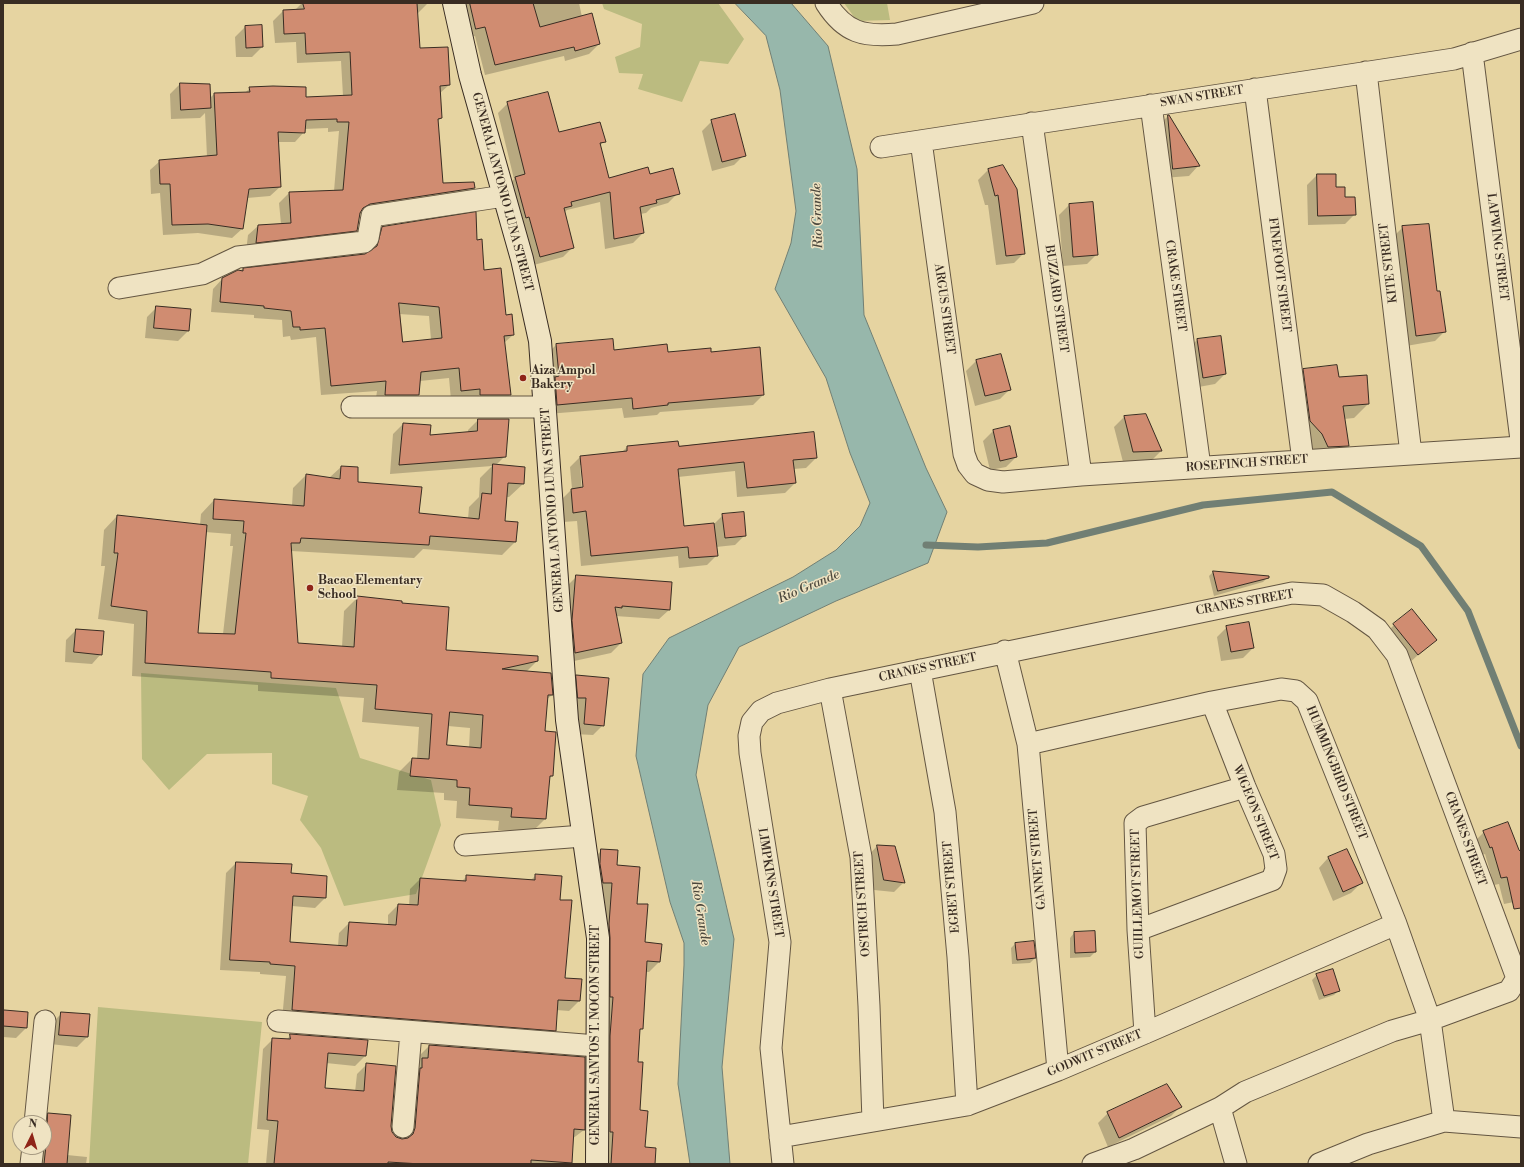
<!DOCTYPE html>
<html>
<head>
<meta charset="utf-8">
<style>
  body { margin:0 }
  #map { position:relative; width:1524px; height:1167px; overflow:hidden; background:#e6d4a1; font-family:"Libre Bodoni",serif }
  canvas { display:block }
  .frame { position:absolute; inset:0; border:4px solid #392c22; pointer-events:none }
  .north { position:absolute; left:12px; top:1115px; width:40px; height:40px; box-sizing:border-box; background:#efe3c2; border:1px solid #a69a82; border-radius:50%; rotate:5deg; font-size:11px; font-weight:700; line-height:16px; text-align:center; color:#392c22 }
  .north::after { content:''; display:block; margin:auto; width:14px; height:18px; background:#8f2418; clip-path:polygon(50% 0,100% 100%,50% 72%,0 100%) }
</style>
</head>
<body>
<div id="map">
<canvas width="1524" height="1167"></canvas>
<div class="frame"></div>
<div class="north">N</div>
</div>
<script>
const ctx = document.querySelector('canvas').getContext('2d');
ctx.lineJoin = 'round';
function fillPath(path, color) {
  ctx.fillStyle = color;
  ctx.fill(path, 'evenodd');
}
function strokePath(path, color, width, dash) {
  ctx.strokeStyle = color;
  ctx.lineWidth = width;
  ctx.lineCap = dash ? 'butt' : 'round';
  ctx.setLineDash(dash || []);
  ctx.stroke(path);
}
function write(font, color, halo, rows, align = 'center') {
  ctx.font = font + ' "Libre Bodoni",serif';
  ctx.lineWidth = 3;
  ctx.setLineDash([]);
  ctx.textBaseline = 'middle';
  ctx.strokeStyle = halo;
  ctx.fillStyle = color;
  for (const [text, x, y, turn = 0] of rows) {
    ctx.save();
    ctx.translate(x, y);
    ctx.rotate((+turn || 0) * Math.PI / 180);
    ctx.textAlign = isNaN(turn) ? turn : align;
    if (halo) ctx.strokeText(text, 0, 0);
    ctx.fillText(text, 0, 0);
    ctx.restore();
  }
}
const green = new Path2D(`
  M602,3H718L744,39L728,64L700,61L682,102L638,89L643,74L619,73L615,57L640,47L642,24L604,9Z
  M844,3H887L890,20L857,21Z
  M141,673L336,688L360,758L431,780L441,825L416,894L344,906L321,848L300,820L308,796L272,784V753L207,754L169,790L142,759Z
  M98,1007L262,1022L248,1164H89Z`);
const water = new Path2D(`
  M735,3H791L828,46L857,169L864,315L926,468L947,512L928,563L836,601L739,647L708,705L696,775L734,939L722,1067L730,1164H690L678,1084L684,965V943L670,902L636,756L643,674L669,638L793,577L836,550L860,526L870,503L850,453L826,378L775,289L791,243L796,211L780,90L766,36Z`);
const shadow = new Path2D(`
  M302,3H428L417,14L419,49L449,85L439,94L441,118L437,122L442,184L474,188L464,198L359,214L356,230L346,240L246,252L248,235L258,226L281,224L279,203L289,193L334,191L339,131L328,132V128L304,129V132L295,142H278L280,187L270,196L247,198L242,229L232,238L198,233L163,235L160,193L151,194L150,170L160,161L207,157L205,113L200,118L171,119L170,94L180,84L209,85V99L214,94L245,93L250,88L305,98L343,96L341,61L297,63L296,42L275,43L273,21L283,11L295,10Z
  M464,3H579L582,17L599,44L589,54L565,61L564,56L485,75L475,36L467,38Z
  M245,27L262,47L252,57H236L235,37Z
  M508,103L558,134L604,141L600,146L608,179L649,175L678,193L668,203L651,208L646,213L640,214L643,233L633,243L605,249L600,202L567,210L564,213L573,247L563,257L530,266L506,188L514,179L498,113Z
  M1168,116L1198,166L1189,176L1163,178L1158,126Z
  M712,121L744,155L734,165L712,171L702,131Z
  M988,170L1024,253L1014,263L996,265L988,205H985L978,180Z
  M1317,175H1335V188L1355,214L1345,224L1308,225L1307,185Z
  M1069,205L1097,254L1087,264L1063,266L1059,215Z
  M1403,227L1437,292L1445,331L1435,341L1406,346L1393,237Z
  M383,228L477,241L483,271L513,335L504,343L510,395L500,405L451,400L449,378L420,381L418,395L408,405H375L377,391L321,395L316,337L291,340L290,336L283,337L282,320L254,318V315L211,312L213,289L223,278L243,269L366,255L368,253L373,238ZM399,314L429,316L431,340L402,344Z
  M157,307L188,331L178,341L145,338L147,317Z
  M1197,340L1225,374L1215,384L1193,388L1187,350Z
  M556,345L613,351L710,353L763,395L753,405L660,412L657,415L624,418L622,408L547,414L546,355Z
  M1001,355L1010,389L1000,399L975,406L966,371L976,361Z
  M1304,370L1338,379L1368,404L1354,418L1344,419L1348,446L1334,460L1314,461L1290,385Z
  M1146,415L1161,451L1151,461L1123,462L1114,427L1124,417Z
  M478,420L505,456L496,465L524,467L523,484L509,497H506L504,522L515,542L502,555L423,549L414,558L291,551L297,644L342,647L344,611L358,597L401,604L445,651L537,661L526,672L552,695L546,700L544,732L552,776L548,779L545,819L532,832L498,830L499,821L456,818L457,801L444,800V793L397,790L399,772L412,759H417L419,727L362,722L364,698L258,691V685L132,676L134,624L98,619L105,566H101L104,530L117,516L200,525L201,514L214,500L292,506L293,488L306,475L329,478L341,467L357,483L418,514L468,519L469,507L479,497L480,478L492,466L390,474L393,434L403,424L429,436L468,433V430ZM205,532L231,534L230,546H233L223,634H197ZM448,726L470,728L469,748L446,746Z
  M1009,427L1016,457L1006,467L990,470L983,441L993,431Z
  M627,447L678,448L816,458L806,468L793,469L795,483L785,493L737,497L735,471L678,477L683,527L714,524L723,515L745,535L735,545L716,547L717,555L707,565L679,568L678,556L581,566L577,521L563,522L561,500L572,489L570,467L580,457L621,453ZM580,465H582L584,492H582Z
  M1213,572L1268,577L1263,582L1214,596L1209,576Z
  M577,576L669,610L659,619L615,616L621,643L611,653L565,663L567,586Z
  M1394,625L1436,639L1408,664L1384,635Z
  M1227,627L1253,648L1243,658L1221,661L1217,637Z
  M76,630L101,654L92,664L65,662L66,640Z
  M577,676L603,725L593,735L574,734L567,686Z
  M1484,832L1521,853V899L1519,901L1504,904L1499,884L1494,885L1485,854L1482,855L1477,839Z
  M877,846L904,882L894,892L874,890L868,856Z
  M602,850L616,866L636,905L644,943L659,962L649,972H645L642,1028L639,1031L637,1063L639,1111L644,1148L654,1164H602L592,860Z
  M1328,858L1361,883L1351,893L1333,901L1319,868Z
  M236,863L290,874L325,898L315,908L292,906L289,943L338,946L339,933L349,923L388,925V915L398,905L409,906L410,889L420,879L461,882L467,876L531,880L536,875L559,901L564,979L581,980L579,1001L569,1011L556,1010L555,1030L545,1040L282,1020L286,976L260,974V972L220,970L226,873Z
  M1074,933L1095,952L1090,957L1070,958V938Z
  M1015,944L1035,958L1030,963L1012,964L1011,948Z
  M1317,975L1339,990L1334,995L1319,1000L1312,980Z
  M5,1011L26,1028L16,1038L3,1037V1012Z
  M62,1013L87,1037L77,1047L50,1044L52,1023Z
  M291,1035L365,1056L355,1066L326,1063L324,1089L355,1092L357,1074L367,1064L391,1133L395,1137L405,1139L410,1079L419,1056L429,1046L584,1130L572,1139L571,1164H266L269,1130L257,1129L263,1049L273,1039L286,1040Z
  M1181,1106L1171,1116L1108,1147L1098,1123L1108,1113Z
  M48,1114L67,1155L87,1157L86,1164H35L33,1147H44V1123H39Z`);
const stream = new Path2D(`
  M926,545L978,547L1047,543L1203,505L1332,492L1421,546L1468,611L1521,746`);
const building = new Path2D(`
  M303,3H417L420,48L448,47L450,85L440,86L442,118L438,119L443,183L474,182L475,188L370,204L363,208L360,213L357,231L256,243L258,225L291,223L289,192L343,190L349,122H337V119L306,120L305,133L278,132L281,187L249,189L243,229L208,224L172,225L170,184H160L159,160L217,155L214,93L250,92L249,87L273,86L306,87V97L352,95L350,52L306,54L305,33L284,34L283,10L304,9Z
  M470,3H533L540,27L592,13L600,44L575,51L574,47L495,65L485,27L476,29Z
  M262,25L263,47L246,48L245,26Z
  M180,83L210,84L211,108L181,110Z
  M548,92L559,132L600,122L606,142L600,143L609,178L648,167L650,174L673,168L680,194L656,200L657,203L640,207L644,233L614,239L610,192L571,202L572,206L564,208L574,248L540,257L529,217L526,218L515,177L525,174L507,102Z
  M735,114L746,156L722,162L711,120Z
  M1168,115H1169L1200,166L1173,169Z
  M1003,165L1017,189L1025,254L1006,256L998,195L995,196L988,169Z
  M1317,174H1336V187H1345V197H1355L1356,215L1318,216Z
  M1093,202L1098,255L1073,257L1069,204Z
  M476,212L477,240L482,239L484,270L501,268L506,315L512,314L514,335L504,336L511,395H480V389L461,391L459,368L421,372L419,395H385L386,381L331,386L325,328L300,330V327H293L291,311L264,308V306L220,302L222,278L238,270L243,271V268L365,254L377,246L382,227ZM399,303L439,307L442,338L403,342Z
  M1429,224L1437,291H1440L1446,332L1416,336L1402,226Z
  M156,306L191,309L189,331L154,328Z
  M1221,336L1226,374L1203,378L1197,339Z
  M613,339L614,350L667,344L668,352L711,348V352L760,347L764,395L668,403V405L633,409L632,398L557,405L555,377L559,376L556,344Z
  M1001,354L1011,390L985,396L976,360Z
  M1337,365L1339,377L1367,375L1369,404L1343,406L1349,446L1328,447L1322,434L1310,421L1303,369Z
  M1146,414L1162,451L1133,452L1124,416Z
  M478,419H509L506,457L399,465L403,423L431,425L430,435L477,431Z
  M1010,426L1017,457L1000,461L993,430Z
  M814,432L817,458L793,460L796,483L747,488L744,462L678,469L684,526L714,523L718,556L689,558L688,547L591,556L586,511L573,513L571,489L583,487L580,456L627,451V446L678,441L679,446Z
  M493,464L525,467L524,484L508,483L505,521L518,522L516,542L430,536L429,545L301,538L300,543H291L298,643L354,647L357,596L402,601V603L449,607L446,650L538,656V661L502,669L551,673L553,695H548L545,731L556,732L553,776H550L546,819L511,817L512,808L469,805L470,788L457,787V780L410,776L412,758L429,759L432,714L375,709L377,685L271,678V672L145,663L147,611L111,606L118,553H114L117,515L207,525L198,633L235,634L246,533H243L244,521L213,519L214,499L304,506L306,474L340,479L341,466L358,467V482L422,487L419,513L479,519L482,493L491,494ZM450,712L483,715L481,748L447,745Z
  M744,512L746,536L725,538L722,514Z
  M1213,571L1269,576V578L1218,591Z
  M576,575L672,582L670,610L622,606V608L615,607L622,643L575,653L572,621Z
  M1412,609L1437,640L1418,655L1393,624Z
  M1249,622L1254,648L1231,652L1226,626Z
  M76,629L104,631L102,655L74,652Z
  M576,675L609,678L604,726L584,724L586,698H578Z
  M1508,822L1519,850L1521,852V908L1514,909L1507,877L1501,878L1492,847L1490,848L1483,831Z
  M877,845L895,846L905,883L884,880Z
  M601,849L618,850L617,865L640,867L637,904H648L645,942L662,944L660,962L647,961L643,1029H640L638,1062H643L640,1110L648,1111L645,1147L656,1148L655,1164H611L613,1132H610V1036L613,997H610V938L609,924L612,883H603L600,864Z
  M1347,849L1363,883L1343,892L1328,857Z
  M236,862L292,864L291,873L327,876L326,898L293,896L290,942L347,946L349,922L396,925L398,904L418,905L420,878L466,881V875L535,880V874L562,876L560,900H572L565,978L582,979L580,1001L558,1000L556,1031L292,1010L295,966L270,964V962L230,960Z
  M1095,931L1096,952L1075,953L1074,932Z
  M1034,941L1036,958L1017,960L1015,943Z
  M1333,969L1340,991L1324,996L1316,974Z
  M4,1010L28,1012L27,1028L3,1026Z
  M61,1012L90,1014L88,1037L59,1035Z
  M290,1034L368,1040L366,1056L328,1053L325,1088L364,1091L366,1063L396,1066L391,1126L392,1132L396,1137L402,1139L408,1138L413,1134L415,1128L420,1068H422V1058H428L429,1045L585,1057V1130L574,1129L572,1163L531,1160V1164H421L388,1162V1164H274L278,1121L267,1120L272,1038L290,1039Z
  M1167,1084L1182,1107L1119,1138L1107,1112Z
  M48,1113L71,1115L67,1164H44L46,1145L44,1131L47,1124Z`);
const street = new Path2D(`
  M826,3C845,33 864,37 897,34L1033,3
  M1472,53L1521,440
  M1366,72L1411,454
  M1255,89L1303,461
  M1151,105L1200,467
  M1032,123L1081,475
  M921,141L964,454L968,465L975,474L988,480L1003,482L1081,475L1521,447
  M881,147L1454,59L1521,39
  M119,288L202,274L238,257L364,242L368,238L372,216L504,196
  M352,407H545
  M1005,651L1028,744L1058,1070
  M920,670L945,812L958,957L967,1105
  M830,689L861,857L869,1006L873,1121
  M1028,744L1212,702L1281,689L1296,691L1307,701L1396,924L1430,1020L1444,1121
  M465,845L583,836
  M1138,930L1272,880L1276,869L1274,854L1245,787L1212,702
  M278,1021L597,1046
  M1145,1033L1138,930L1135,823L1143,817L1245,787
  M1220,1108L1236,1164
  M35,1123L45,1021
  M403,1127L411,1032
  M780,1137L967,1105L1058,1070L1145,1033L1396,924
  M31,1164L33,1147
  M783,1164L771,1048L780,942L750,753L749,736L752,722L761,711L777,703L830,689L1292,593L1323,595L1353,612L1377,629L1397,655L1517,978L1509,991L1430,1020L1392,1031L1245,1092L1220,1108L1134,1149L1093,1164
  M1319,1164L1368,1144L1444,1121L1521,1127`);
const secondary = new Path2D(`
  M454,3L470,75L522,259L540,341L567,720L598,938L597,1164`);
const markers = [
  [523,378,4,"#8f2418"],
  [310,588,4,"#8f2418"]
];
const streetNames = [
  ["SWAN STREET",1202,97,-9],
  ["GENERAL ANTONIO LUNA STREET",502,192,75],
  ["LAPWING STREET",1497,247,83],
  ["KITE STREET",1389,263,-97],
  ["FINEFOOT STREET",1279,275,83],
  ["CRAKE STREET",1175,286,82],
  ["BUZZARD STREET",1056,299,82],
  ["ARGUS STREET",944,309,82],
  ["ROSEFINCH STREET",1247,464,-4],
  ["GENERAL ANTONIO LUNA STREET",553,510,-94],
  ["CRANES STREET",1245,603,-10],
  ["CRANES STREET",928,668,-12],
  ["HUMMINGBIRD STREET",1336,773,68],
  ["WIGEON STREET",1255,813,68],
  ["CRANES STREET",1465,839,70],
  ["GANNET STREET",1038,859,-95],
  ["LIMPKINS STREET",770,883,81],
  ["EGRET STREET",952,887,-95],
  ["GUIILLEMOT STREET",1138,894,-92],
  ["OSTRICH STREET",863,904,-94],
  ["GENERAL SANTOS T. NOCON STREET",596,1035,-90],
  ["GODWIT STREET",1095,1054,-23]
];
const poiNames = [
  ["Aiza Ampol",531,371],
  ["Bakery",531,385],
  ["Bacao Elementary",318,581],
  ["School",318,595]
];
const waterNames = [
  ["Rio Grande",818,216,-92],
  ["Rio Grande",809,587,-23],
  ["Rio Grande",700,913,81]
];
fillPath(green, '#bbbb80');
fillPath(water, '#97b7ab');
strokePath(water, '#717f74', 1);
fillPath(shadow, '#0003');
strokePath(stream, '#717f74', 7);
fillPath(building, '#d08c71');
strokePath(building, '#392c22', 1);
strokePath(street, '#645642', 23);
strokePath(secondary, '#392c22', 24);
strokePath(street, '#efe3c2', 21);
strokePath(secondary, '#efe3c2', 22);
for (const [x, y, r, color] of markers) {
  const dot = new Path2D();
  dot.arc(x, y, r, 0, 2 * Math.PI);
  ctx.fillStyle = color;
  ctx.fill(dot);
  strokePath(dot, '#efe3c2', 1.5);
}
write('12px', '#392c22', '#efe3c2', streetNames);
write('bold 12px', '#392c22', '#efe3c2', poiNames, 'left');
write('italic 13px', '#4c483d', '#efe3c2', waterNames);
</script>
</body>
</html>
